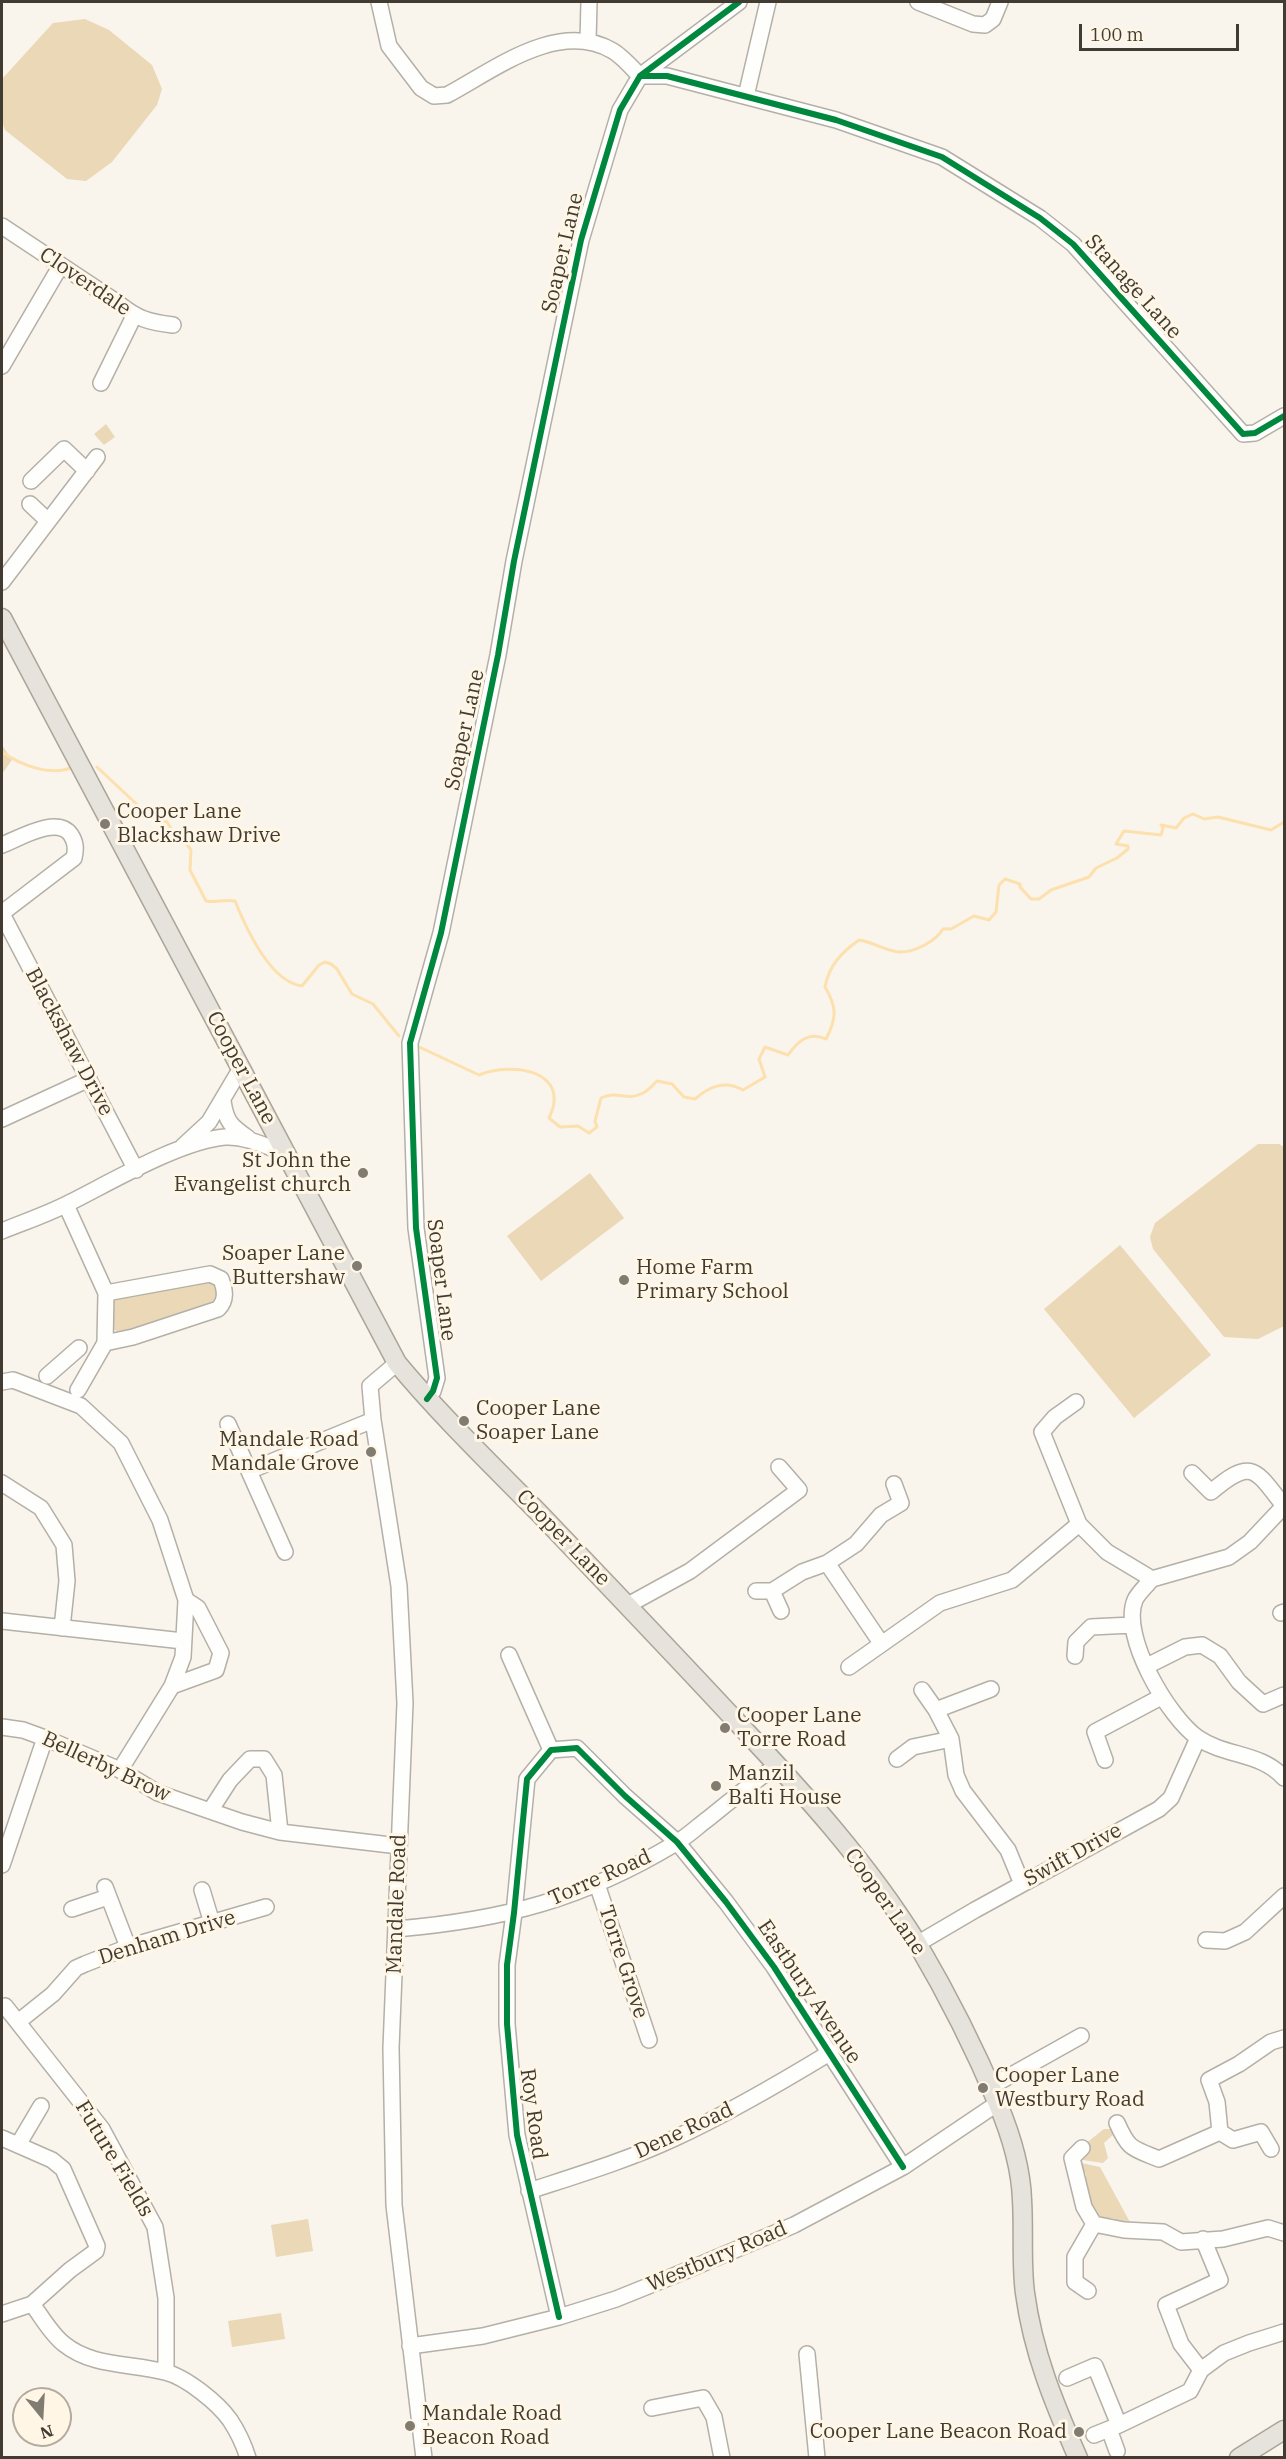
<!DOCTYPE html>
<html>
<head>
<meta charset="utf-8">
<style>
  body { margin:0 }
  #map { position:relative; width:1286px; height:2459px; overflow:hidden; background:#f9f5ec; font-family:"IBM Plex Serif",serif }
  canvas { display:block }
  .frame { position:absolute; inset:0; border:3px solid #413b31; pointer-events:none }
  .north { position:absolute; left:12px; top:2387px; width:60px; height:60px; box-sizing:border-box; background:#fff6e6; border:2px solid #b3ab9e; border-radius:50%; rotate:162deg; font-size:16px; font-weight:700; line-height:24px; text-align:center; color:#413b31 }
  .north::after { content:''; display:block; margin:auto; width:21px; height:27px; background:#817c72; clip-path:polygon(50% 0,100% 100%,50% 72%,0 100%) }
  .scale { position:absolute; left:1079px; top:24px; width:160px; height:27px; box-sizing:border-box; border:3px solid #413b31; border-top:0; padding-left:8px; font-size:18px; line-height:21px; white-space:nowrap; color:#413b31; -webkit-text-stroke:4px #fff6e6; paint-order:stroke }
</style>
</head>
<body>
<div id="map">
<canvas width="1286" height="2459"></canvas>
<div class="frame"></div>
<div class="north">N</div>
<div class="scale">100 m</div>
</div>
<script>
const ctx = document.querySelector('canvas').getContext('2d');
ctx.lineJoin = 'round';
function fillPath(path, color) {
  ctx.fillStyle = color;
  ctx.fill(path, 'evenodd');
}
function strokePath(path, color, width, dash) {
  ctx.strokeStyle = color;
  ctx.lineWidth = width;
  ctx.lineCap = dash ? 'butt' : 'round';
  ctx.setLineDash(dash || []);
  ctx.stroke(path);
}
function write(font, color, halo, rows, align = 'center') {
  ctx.font = font + ' "IBM Plex Serif",serif';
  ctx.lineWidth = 6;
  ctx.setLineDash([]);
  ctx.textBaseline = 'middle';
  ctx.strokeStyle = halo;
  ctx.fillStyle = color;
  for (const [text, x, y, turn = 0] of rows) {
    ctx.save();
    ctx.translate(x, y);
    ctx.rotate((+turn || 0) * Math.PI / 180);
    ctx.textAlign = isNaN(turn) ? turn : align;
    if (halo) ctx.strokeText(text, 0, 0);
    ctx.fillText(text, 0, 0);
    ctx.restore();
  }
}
const green = new Path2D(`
  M85,19L109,30L152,65L162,89L157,105L112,162L86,181L67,179L5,130L2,122V79L53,23Z
  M106,424L115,437L104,445L94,434Z
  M2,745L12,760L2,774Z
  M1258,1144H1279L1284,1147V1326L1258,1339L1224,1337L1153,1249L1150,1237L1155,1223Z
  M590,1173L624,1218L541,1281L507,1236Z
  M1120,1245L1211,1355L1134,1418L1044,1309Z
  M216,1281L218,1303L192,1313L119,1333L112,1328L113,1302L118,1296L180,1284Z
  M1104,2129H1115L1116,2132L1104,2143L1108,2158L1103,2163L1083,2160L1088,2153L1085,2144Z
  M1081,2163L1100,2167L1131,2224L1126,2226C1121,2220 1109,2216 1103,2219C1089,2209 1084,2191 1086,2174L1081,2168Z
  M308,2219L313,2251L276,2257L271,2225Z
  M281,2313L285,2339L232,2347L228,2321Z`);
const stream = new Path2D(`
  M2,752C21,765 50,777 73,767
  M97,767L147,814L167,822L178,840L185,842L191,850L190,870L206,901C216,903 225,899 235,901C246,928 270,982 302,986L319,965L325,962L331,964L337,969L352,994L373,1004L399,1036
  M415,1045L479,1075C513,1061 572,1071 549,1118L560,1127L578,1126L589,1133L597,1127L595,1121L601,1098C618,1090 625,1101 641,1094C647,1092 652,1086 657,1081L672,1084L684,1097L695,1099C710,1086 725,1080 743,1090L765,1077L759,1059L765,1047L788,1055C798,1041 809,1031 826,1039C837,1018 837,1007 825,987C829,965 842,952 859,940C874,942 887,952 901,952C915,952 936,941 943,929H951L974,916L989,920L996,912L999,885L1005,879L1020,884V887L1031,899H1039L1051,890L1089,877L1096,868L1117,858L1128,849V846L1116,844L1124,831L1161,835L1163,828L1161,825L1176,828L1184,818L1193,814L1204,819L1218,817L1271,830L1284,822`);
const minor = new Path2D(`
  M379,2L389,46L421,88L434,96L447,95C494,70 558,19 613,51C623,57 632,68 640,76
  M918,2L973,24L985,25L993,19L1000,2
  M588,42L589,2
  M640,76H667L836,120L942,157L1040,218L1073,244L1243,434L1255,433L1284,416
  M746,96L768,2
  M2,226L118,303C138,319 148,322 173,325
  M2,366L61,265
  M101,383L134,316
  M31,481L64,449L87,471
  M30,504L47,520
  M2,582L97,457
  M2,845C20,838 58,815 71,835C76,843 76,849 74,858L2,913
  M2,914L136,1170
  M223,1101C226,1122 231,1126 248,1138
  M2,1119L89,1079
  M183,1146L209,1122L241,1068
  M66,1205L106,1293L105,1343L78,1390
  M2,1231C24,1222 48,1214 69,1203C111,1182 180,1141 225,1137C246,1136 268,1147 287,1154
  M105,1343L133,1337L218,1309C227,1300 225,1290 221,1279L210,1274L106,1293
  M397,1363L370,1386L373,1420L399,1586L405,1703L391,2048L394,2205L424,2458
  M47,1376L79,1348
  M2,1382L13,1380L81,1406L121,1443L160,1520L186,1600L183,1657L172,1686L120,1770
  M427,1399L433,1391L437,1378L416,1228L410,1043L441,933L498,655L514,561L581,240L620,110L640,76L739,2
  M1076,1402L1055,1417L1042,1432L1079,1524L1107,1552L1152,1579
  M228,1424L285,1552
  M249,1471L373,1420
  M1192,1473L1211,1492C1252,1457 1255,1469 1284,1506
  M2,1483L41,1508L64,1545L67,1581L62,1628
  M827,1563L881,1643
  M1152,1579C1147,1585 1138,1593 1135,1600C1120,1636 1169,1718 1198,1738C1226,1757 1261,1752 1284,1778
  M1152,1579L1229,1557L1250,1542L1284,1506
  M756,1591H772L802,1572L827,1563L856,1544L881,1515L901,1503L894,1484
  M772,1591L781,1611
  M628,1605L690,1571L799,1490L779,1467
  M1281,1613L1284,1612
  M2,1621L183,1641
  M509,1655L551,1750
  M1075,1656L1076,1642L1091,1627L1132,1625
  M1147,1666L1185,1647L1202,1645L1220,1656L1239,1682L1263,1704L1284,1695
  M849,1667L940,1603L1012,1580L1079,1524
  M172,1686L216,1670L221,1653L198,1608L186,1600
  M922,1690L936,1710L951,1739L956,1775L963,1791L1008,1850L1022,1884
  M936,1710L991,1689
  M2,1727L23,1730L45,1738L120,1770L158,1793L242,1822L280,1832L399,1846
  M897,1759L913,1747L951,1739
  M1105,1760L1095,1732L1161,1697
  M210,1811L230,1780L250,1759H264L274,1775L280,1832
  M2,1865L45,1738
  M597,1884L649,2040
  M105,1887L128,1947
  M202,1890L212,1923
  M72,1909L108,1897
  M396,1929C504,1920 583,1899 676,1843C688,1836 698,1826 709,1818C731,1800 754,1782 777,1765
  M1206,1940L1225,1941L1245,1932L1284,1896
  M917,1944L975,1910L1159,1809L1171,1798L1198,1738
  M5,2006L102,2129L155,2227L166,2298V2372
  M18,2022L53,1994L76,1968L85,1964L128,1947L266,1907
  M990,2087L1081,2036
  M1117,2123C1129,2150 1132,2148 1159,2159L1220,2132L1217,2102L1209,2080L1239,2064L1271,2042L1284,2038
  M1220,2132L1233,2140L1261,2132L1271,2149
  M2,2138L52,2160L63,2169L97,2246L96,2251L70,2270L32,2304L2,2314
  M18,2145L41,2106
  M1082,2148L1072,2158L1084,2207L1094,2224L1124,2230L1163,2232L1181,2242L1223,2239L1268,2228L1284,2233
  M529,2191C578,2175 628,2160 675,2138C729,2113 780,2083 831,2052
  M1088,2291L1075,2282V2257L1094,2224
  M32,2304C42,2317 51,2334 64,2344C92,2367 131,2363 165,2372C186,2377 218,2403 230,2420C238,2432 244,2445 248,2458
  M559,2317L517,2135L507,2024V1965L514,1913L527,1779L551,1750L577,1748L625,1796L677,1842L726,1902L774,1967L903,2167
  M410,2346L483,2336L559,2317L616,2299L678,2274L794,2225L903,2167L998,2103
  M807,2354L817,2458
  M1201,2370L1181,2344L1166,2305L1220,2280L1203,2239
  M1067,2378L1095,2366L1119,2425L1190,2391L1201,2370L1224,2353L1249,2343L1284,2332
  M652,2408L703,2398L714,2417L722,2458
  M1109,2429L1117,2451
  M1094,2435L1119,2425`);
const major = new Path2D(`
  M2,618L397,1363C441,1416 491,1464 539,1513C605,1582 671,1651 736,1721C801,1790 867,1862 917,1943C947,1994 975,2049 998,2104C1011,2135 1021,2167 1022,2200C1024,2231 1021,2263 1025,2293C1033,2353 1054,2403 1078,2458
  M1239,2458L1284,2430`);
const cycleway = new Path2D(`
  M640,76H667L836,120L942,157L1040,218L1073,244L1243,434L1255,433L1284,416
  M427,1399L433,1391L437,1378L416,1228L410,1043L441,933L498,655L514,561L581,240L620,110L640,76L739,2
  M559,2317L517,2135L507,2024V1965L514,1913L527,1779L551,1750L577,1748L625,1796L677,1842L726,1902L774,1967L903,2167`);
const markers = [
  [105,824,6,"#817c72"],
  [363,1173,6,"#817c72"],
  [357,1266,6,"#817c72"],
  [624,1280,6,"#817c72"],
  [464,1421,6,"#817c72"],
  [371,1452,6,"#817c72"],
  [725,1728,6,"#817c72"],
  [716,1786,6,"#817c72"],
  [983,2088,6,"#817c72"],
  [410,2426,6,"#817c72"],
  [1079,2432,6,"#817c72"]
];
const streetNames = [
  ["Soaper Lane",563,253,-77],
  ["Cloverdale",85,282,34],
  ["Stanage Lane",1133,287,48],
  ["Soaper Lane",465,730,-78],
  ["Blackshaw Drive",69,1042,62],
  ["Cooper Lane",241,1068,62],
  ["Soaper Lane",441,1280,83],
  ["Cooper Lane",563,1538,46],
  ["Bellerby Brow",106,1767,25],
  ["Swift Drive",1073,1855,-29],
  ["Torre Road",600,1878,-24],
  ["Cooper Lane",885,1902,55],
  ["Mandale Road",397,1904,-88],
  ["Denham Drive",167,1938,-17],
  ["Torre Grove",623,1962,72],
  ["Eastbury Avenue",809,1992,56],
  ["Roy Road",533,2114,82],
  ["Dene Road",684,2131,-25],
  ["Future Fields",114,2159,59],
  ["Westbury Road",717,2257,-23]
];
const poiNames = [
  ["Cooper Lane",117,812],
  ["Blackshaw Drive",117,836],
  ["St John the",351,1161,"right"],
  ["Evangelist church",351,1185,"right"],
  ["Soaper Lane",345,1254,"right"],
  ["Buttershaw",345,1278,"right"],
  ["Home Farm",636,1268],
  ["Primary School",636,1292],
  ["Cooper Lane",476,1409],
  ["Soaper Lane",476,1433],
  ["Mandale Road",359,1440,"right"],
  ["Mandale Grove",359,1464,"right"],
  ["Cooper Lane",737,1716],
  ["Torre Road",737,1740],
  ["Manzil",728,1774],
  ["Balti House",728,1798],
  ["Cooper Lane",995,2076],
  ["Westbury Road",995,2100],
  ["Mandale Road",422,2414],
  ["Beacon Road",422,2438],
  ["Cooper Lane Beacon Road",1067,2432,"right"]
];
fillPath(green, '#ead8b6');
strokePath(stream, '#fce0ae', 3);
strokePath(minor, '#b4b0a7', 18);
strokePath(major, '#aba597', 21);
strokePath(minor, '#fefefc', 15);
strokePath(major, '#e6e2dc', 18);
strokePath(cycleway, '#00873e', 6);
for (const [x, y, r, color] of markers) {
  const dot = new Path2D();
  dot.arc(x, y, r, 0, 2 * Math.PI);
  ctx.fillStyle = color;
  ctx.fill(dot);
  strokePath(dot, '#fff6e6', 2);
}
write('21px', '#413b31', '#fff6e6', streetNames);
write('21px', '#413b31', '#fff6e6', poiNames, 'left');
</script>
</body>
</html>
